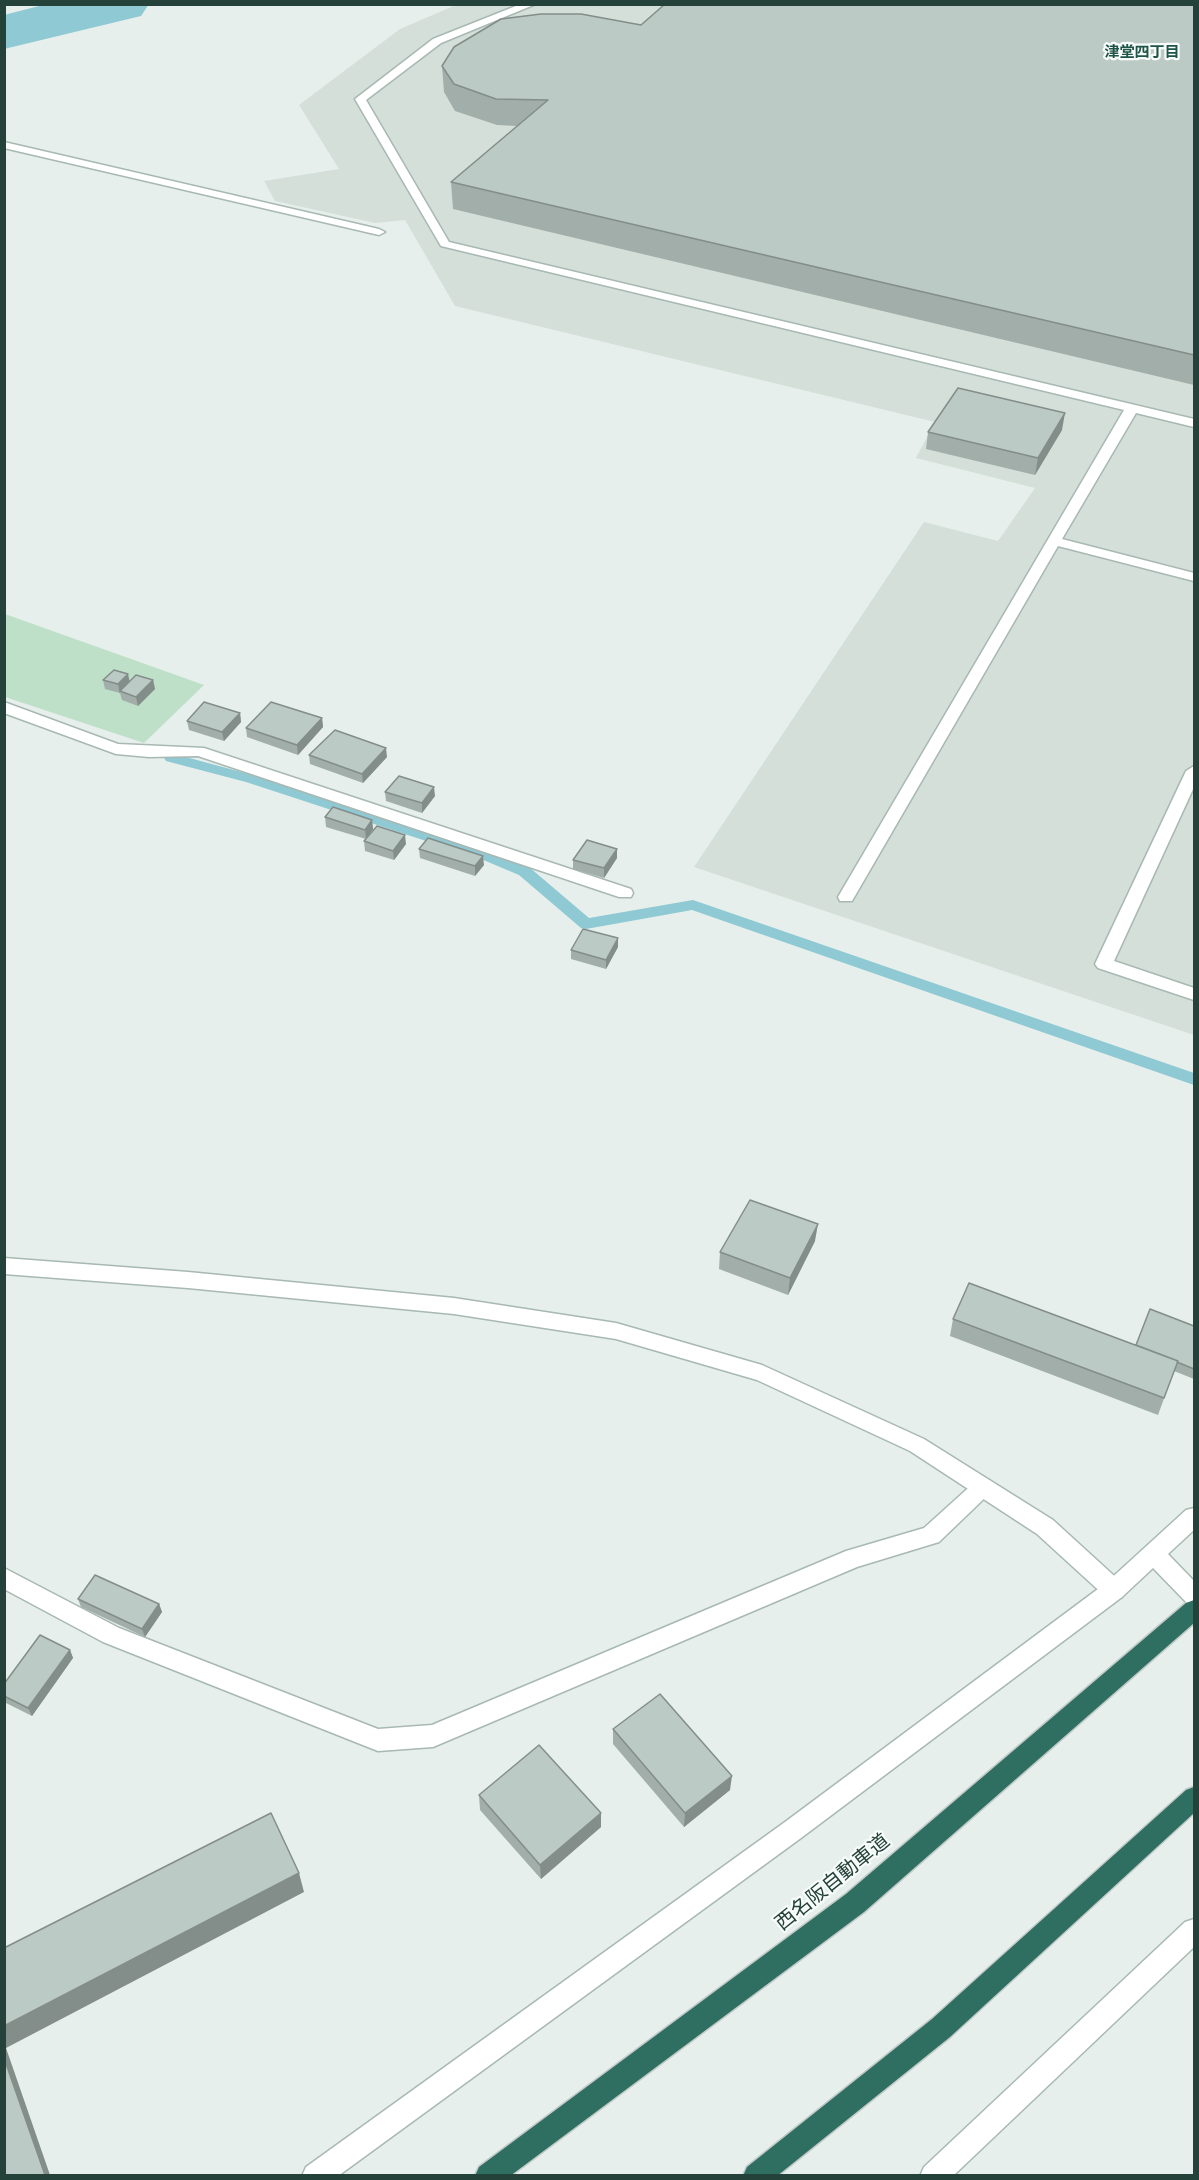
<!DOCTYPE html>
<html>
<head>
<meta charset="utf-8">
<style>
  body { margin:0 }
  #map { position:relative; width:1199px; height:2180px; overflow:hidden; background:#e6efeb; font-family:Overpass,sans-serif }
  canvas { display:block }
  .frame { position:absolute; inset:0; border:6px solid #24423a; pointer-events:none }
</style>
</head>
<body>
<div id="map">
<canvas width="1199" height="2180"></canvas>
<div class="frame"></div>
</div>
<script>
const ctx = document.querySelector('canvas').getContext('2d');
ctx.lineJoin = 'round';
function fillPath(path, color) {
  ctx.fillStyle = color;
  ctx.fill(path, 'evenodd');
}
function strokePath(path, color, width, dash) {
  ctx.strokeStyle = color;
  ctx.lineWidth = width;
  ctx.lineCap = dash ? 'butt' : 'round';
  ctx.setLineDash(dash || []);
  ctx.stroke(path);
}
function write(font, color, halo, rows, align = 'center') {
  ctx.font = font + ' Overpass,"Noto Sans JP",sans-serif';
  ctx.lineWidth = 4.5;
  ctx.setLineDash([]);
  ctx.textBaseline = 'middle';
  ctx.strokeStyle = halo;
  ctx.fillStyle = color;
  for (const [text, x, y, turn = 0] of rows) {
    ctx.save();
    ctx.translate(x, y);
    ctx.rotate((+turn || 0) * Math.PI / 180);
    ctx.textAlign = isNaN(turn) ? turn : align;
    if (halo) ctx.strokeText(text, 0, 0);
    ctx.fillText(text, 0, 0);
    ctx.restore();
  }
}
const built = new Path2D(`
  M456,5H1194V1035L694,867L924,522L998,541L1035,488L916,458L935,422L455,306L405,220L375,223L275,201L264,181L339,169L299,105L400,29Z`);
const green = new Path2D(`
  M5,614L204,685L144,743L5,697Z`);
const stream = new Path2D(`
  M171,753L256,776L491,851L529,867L589,918L693,900L1194,1073V1085L692,910L586,929L581,928L519,875L481,859L246,782L166,761L164,758Z`);
const river = new Path2D(`
  M47,4H149L141,16L4,49V15Z`);
const service = new Path2D(`
  M521,4H536L441,43L366,100L449,242L1194,419V427L1136,413L1062,539L1194,573V581L1058,546L852,901H840L838,897L1124,410L441,246L355,99L433,39Z
  M1194,766V787L1114,961L1194,988V1000L1098,968L1095,964L1186,771Z`);
const minor = new Path2D(`
  M4,142L379,229L385,232L379,235L4,148Z
  M4,702L118,744L204,748L631,889L633,893L631,897H619L198,756L149,757L116,754L4,713Z
  M983,1478L990,1481L994,1487L990,1493L939,1542L857,1567L433,1747L378,1751L103,1642L4,1589V1568L119,1628L378,1729L432,1725L846,1551L924,1528L976,1481Z
  M1194,1508V1530L1168,1554L1194,1581V1605L1186,1602L1153,1568L1122,1597L801,1838L338,2176H302L306,2167L785,1822L1106,1583L1186,1510Z
  M1194,1919V1947L953,2176H920L924,2167L1185,1922Z`);
const tertiary = new Path2D(`
  M4,1258L188,1272L454,1298L616,1323L762,1365L924,1439L1053,1520L1122,1583L1125,1590L1122,1597L1114,1600L1106,1597L1037,1534L910,1451L757,1380L616,1339L454,1314L188,1288L4,1274Z`);
const motorway = new Path2D(`
  M1194,1600V1623L864,1912L510,2176H475L479,2167L846,1894L1186,1603Z
  M1194,1787V1813L950,2037L777,2176H743L747,2167L932,2019L1186,1790Z`);
const wall = new Path2D(`
  M1194,4V385L453,209L451,182L517,126L497,125L455,111L444,92L442,66L641,25Z
  M1062,430L1035,475L926,449L928,432Z
  M103,680L130,681L153,680L155,689L138,706L122,700L120,693L105,689Z
  M240,713L241,722L224,741L189,730L187,721Z
  M322,718L323,727L298,755L247,737L246,728Z
  M309,755L387,757L363,783L310,764Z
  M385,792L435,796L422,813L386,801Z
  M325,817L372,820L373,829L366,839L326,827Z
  M364,841L406,844L394,860L365,851Z
  M419,849L484,865L475,876L420,858Z
  M617,849V858L604,878L573,869V860Z
  M618,947L606,969L571,959V950Z
  M815,1241L788,1295L719,1269L720,1252Z
  M953,1319L1136,1345L1194,1326V1379L1174,1371L1158,1415L950,1336Z
  M78,1599L159,1604L162,1612L145,1637L81,1607Z
  M70,1650L73,1658L32,1716L4,1702V1684Z
  M613,1729L730,1790L684,1827L613,1744Z
  M479,1795L601,1827L541,1879L480,1810Z`);
const shadedWall = new Path2D(`
  M1065,413L1062,430L1035,475L1038,458Z
  M128,674L130,683L120,691V694L118,684Z
  M153,680L155,689L138,706L136,697Z
  M240,713L241,722L224,741L222,732Z
  M322,718L323,727L298,755L297,745Z
  M386,748L387,757L363,783L362,774Z
  M434,787L435,796L422,813V803Z
  M372,820L373,829L366,839L365,830Z
  M405,835L406,844L394,860L393,851Z
  M617,849V858L604,878V868Z
  M483,856L484,865L475,876V866Z
  M618,938V947L606,969V960Z
  M818,1224L815,1241L788,1295L790,1278Z
  M159,1604L162,1612L145,1637L142,1629Z
  M70,1650L73,1658L32,1716L28,1708Z
  M732,1776L730,1790L684,1827L685,1813Z
  M601,1813V1827L541,1879L540,1865Z
  M299,1873L304,1892L6,2048L50,2175H45L4,2058V2026Z`);
const building = new Path2D(`
  M665,4H1194V355L451,182L548,100L496,99L454,84L442,66L454,47L501,19L541,14H581L641,25Z
  M958,388L1065,413L1038,458L928,432Z
  M114,670L128,674L118,684L103,680Z
  M136,675L153,680L136,697L120,691Z
  M204,702L240,713L222,732L187,721Z
  M271,702L322,718L297,745L246,728Z
  M335,730L386,748L362,774L309,755Z
  M399,776L434,787L422,803L385,792Z
  M333,807L372,820L365,830L325,817Z
  M377,826L405,835L393,851L364,841Z
  M428,838L483,856L475,866L419,849Z
  M587,840L617,849L604,868L573,860Z
  M583,929L618,938L606,960L571,950Z
  M750,1200L818,1224L790,1278L720,1252Z
  M969,1283L1178,1361L1164,1398L953,1319Z
  M1150,1309L1194,1326V1369L1177,1362L1178,1361L1136,1345Z
  M95,1575L159,1604L142,1629L78,1599Z
  M40,1635L70,1650L28,1708L4,1696V1684Z
  M660,1694L732,1776L685,1813L613,1729Z
  M539,1745L601,1813L540,1865L479,1795Z
  M271,1813L299,1873L4,2026V1948Z
  M4,2058L45,2175H4Z`);
const farNeighbourhoodnames = [
  ["津堂四丁目",1142,54]
];
const nearStreetnames = [
  ["西名阪自動車道",834,1884,-39]
];
fillPath(built, '#d4dfda');
fillPath(green, '#bfe0c8');
fillPath(stream, '#8ec9d4');
fillPath(river, '#8ec9d4');
strokePath(service, '#a8b8b2', 3);
strokePath(minor, '#a8b8b2', 3);
strokePath(tertiary, '#a8b8b2', 3);
strokePath(motorway, '#c2cac8', 3);
fillPath(service, '#fff');
fillPath(minor, '#fff');
fillPath(tertiary, '#fff');
fillPath(motorway, '#2f6f62');
fillPath(wall, '#a1aea9');
fillPath(shadedWall, '#838d89');
fillPath(building, '#bbcac4');
strokePath(building, '#838d89', 1.5);
write('bold 15px', '#1f5548', '#f7fbf9', farNeighbourhoodnames);
write('20px', '#24423a', '#f7fbf9', nearStreetnames);
</script>
</body>
</html>
